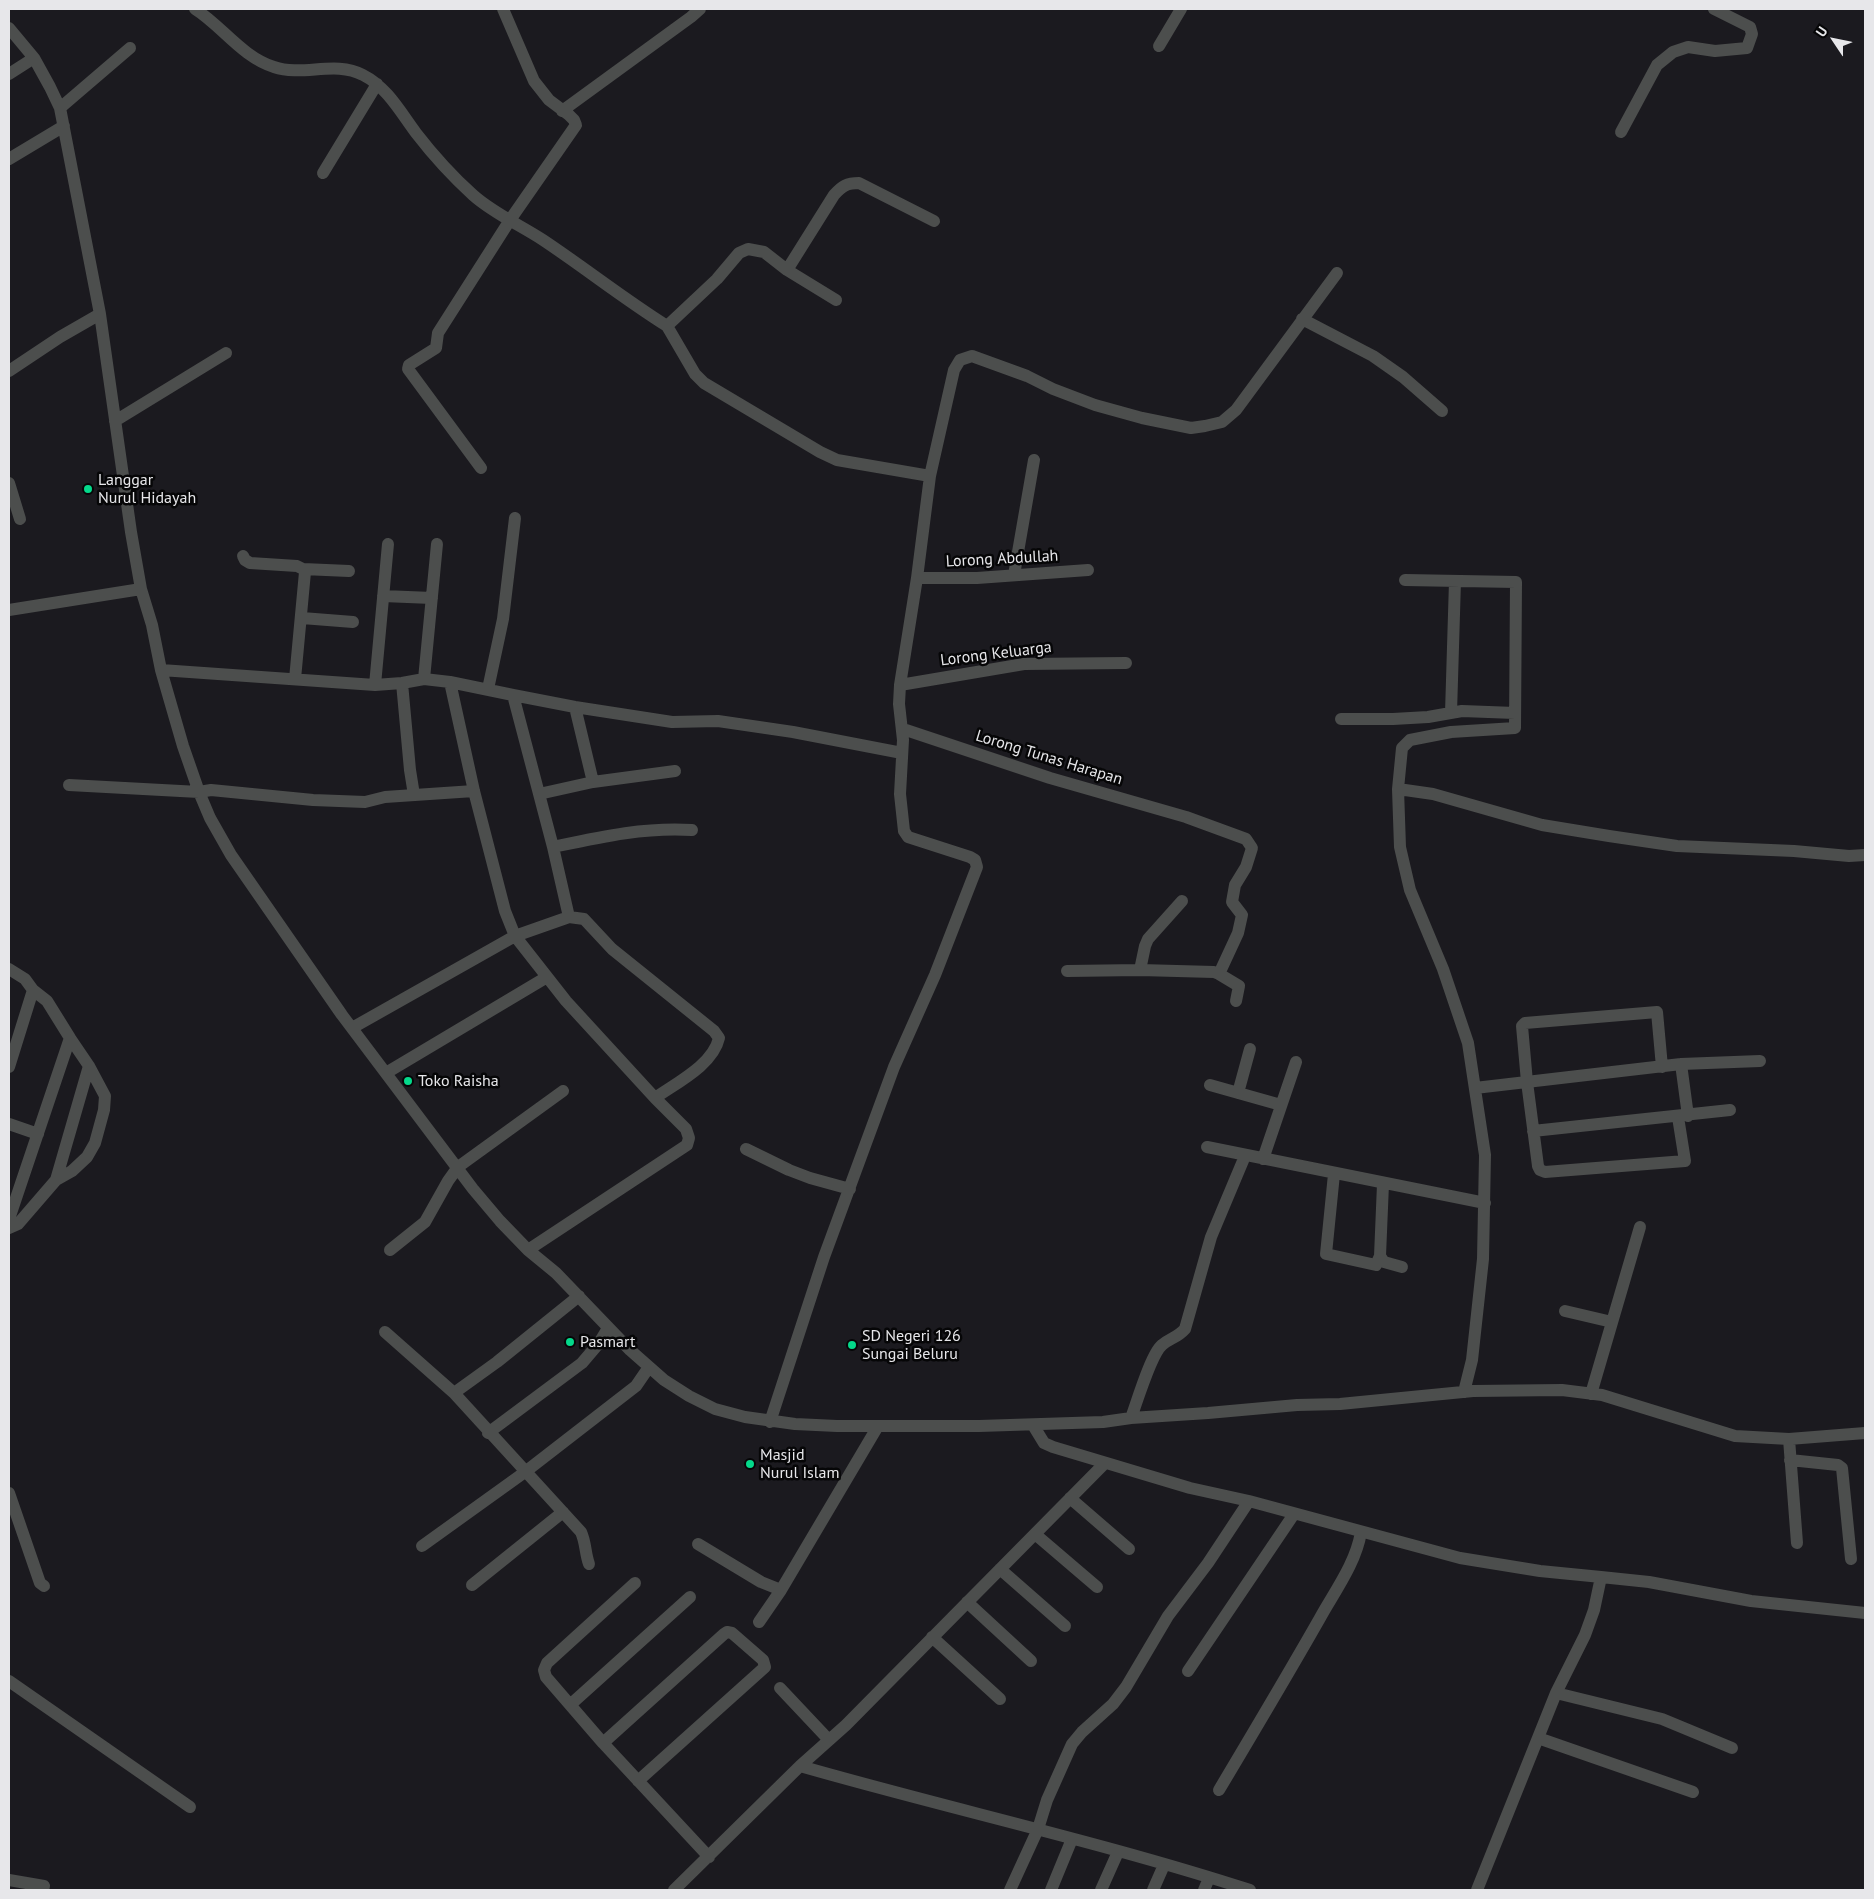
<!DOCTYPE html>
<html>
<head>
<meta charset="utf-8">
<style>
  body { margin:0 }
  #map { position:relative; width:1874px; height:1899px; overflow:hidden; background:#1b1a1f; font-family:"PT Sans",sans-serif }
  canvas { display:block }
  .frame { position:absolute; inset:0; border:10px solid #e7e7ea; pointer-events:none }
  .north { position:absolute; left:1809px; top:15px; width:50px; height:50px; -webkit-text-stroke:4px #060607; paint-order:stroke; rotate:304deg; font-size:14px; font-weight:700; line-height:20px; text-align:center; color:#e7e7ea }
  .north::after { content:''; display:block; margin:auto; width:18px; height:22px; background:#e7e7ea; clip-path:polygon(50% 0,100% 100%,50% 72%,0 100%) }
</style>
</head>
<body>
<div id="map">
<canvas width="1874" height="1899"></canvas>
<div class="frame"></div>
<div class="north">U</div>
</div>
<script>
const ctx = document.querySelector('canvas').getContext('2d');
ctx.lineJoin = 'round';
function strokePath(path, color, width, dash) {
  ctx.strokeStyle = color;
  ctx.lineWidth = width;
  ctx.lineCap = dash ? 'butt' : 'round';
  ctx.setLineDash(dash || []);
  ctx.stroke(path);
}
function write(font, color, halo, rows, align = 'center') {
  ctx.font = font + ' "PT Sans",sans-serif';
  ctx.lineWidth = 5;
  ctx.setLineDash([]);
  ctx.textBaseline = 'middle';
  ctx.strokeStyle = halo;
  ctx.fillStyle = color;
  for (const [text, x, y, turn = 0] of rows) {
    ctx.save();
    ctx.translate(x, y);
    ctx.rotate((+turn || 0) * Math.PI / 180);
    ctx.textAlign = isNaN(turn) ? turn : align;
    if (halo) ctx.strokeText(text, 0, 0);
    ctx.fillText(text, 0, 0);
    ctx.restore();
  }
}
const street = new Path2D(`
  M195,9C222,26 242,57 274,67C303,77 335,60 363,75C387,87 401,113 416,133C433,155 452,176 473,195C493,213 520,225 543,240C585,268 624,299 667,326L717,279L739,253L748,249L764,252L787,270L836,300
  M9,28L34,58L50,87L60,108L100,314L131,532L141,589L152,625L161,670L183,746L199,792L210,818L231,855L342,1015L473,1189L500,1221L528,1250L556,1273L630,1350L664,1380L689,1396L715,1409L745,1417L795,1424L837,1426H979L1103,1422L1131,1418L1208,1413L1297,1405L1340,1404L1473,1391L1562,1390L1602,1395L1735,1436L1789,1439L1865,1433
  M1159,46L1181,9
  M9,74L34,58
  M60,108L130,48
  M562,111L691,17L700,9
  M1621,132L1657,65L1673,52L1688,47L1715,51L1747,48L1752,34L1750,27L1714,9
  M9,159L64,126
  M323,173L377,84
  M787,270L834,195C842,186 847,183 859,183L934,221
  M1302,319L1373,356L1403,377L1442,411
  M667,326L695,374L704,383L820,452L837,460L930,476
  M9,371L60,337L100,314
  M115,421L226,353
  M481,468L408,369L409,365L436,348L438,333L510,220L576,125L574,120L569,115L549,100L534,81L503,9
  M9,483L20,519
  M243,556L245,560L250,563L297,566L303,569L305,572L295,679
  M303,569L349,571
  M1014,575L1034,460
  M917,578H977L1088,570
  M1405,580L1516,582L1515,728L1451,732L1410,740L1402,748L1398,789L1400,847L1410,890L1443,969L1468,1043L1485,1155L1483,1259L1472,1360L1464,1392
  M383,596L432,598
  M9,610L141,589
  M302,618L353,622
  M161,670L375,685L402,683L424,679L450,682L513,695L553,847L569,917
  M424,679L437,544
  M450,682L474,791L505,911L515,936L566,1001L655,1098L686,1129L689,1138L687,1145L528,1250
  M402,683L410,770L414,795
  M375,685L388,544
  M900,685L1024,664L1126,663
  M488,689L503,619L515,518
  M513,695L575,707L672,722L718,721L793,732L902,753
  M575,707L593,782
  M1451,713L1455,581
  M1341,719H1393L1428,717L1462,711L1515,713
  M903,729L1050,778L1186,817L1246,839L1252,848L1246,867L1235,885L1232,902L1242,915L1238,933L1219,974
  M69,785L199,792L211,790L313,800L365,802L385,797L474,791
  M1398,789L1433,794L1542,825L1609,836L1677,846L1794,851L1849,856L1865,855
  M539,794L593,782L675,771
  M553,847C600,837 644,827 692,830
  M9,969L25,979L33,990L47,1001L70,1038L9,1219
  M1140,970L1145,946L1148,939L1182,901
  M1067,971L1140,970L1214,972L1219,974L1239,986L1236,1001
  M352,1028L515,936L569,917L584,919L612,949L714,1031L719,1038C713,1065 676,1083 655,1098
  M1681,1064L1688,1116
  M9,1067L33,990
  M1662,1067L1657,1012L1525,1023L1522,1026L1527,1082L1538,1166L1540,1170L1545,1172L1685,1161L1678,1117
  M386,1073L547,977
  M1210,1085L1281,1105
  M1475,1088L1681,1064L1760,1061
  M1238,1093L1250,1049
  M9,1124L38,1134
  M1533,1131L1730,1110
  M1207,1147L1485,1203
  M746,1149L789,1170L810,1178L850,1189
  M1263,1159L1296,1062
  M1334,1174L1326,1254L1376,1265L1380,1256
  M56,1180L89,1066
  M1383,1184L1380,1256L1384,1262L1402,1267
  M9,1228L18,1224L56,1180L72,1171L87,1157L95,1143L104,1110L105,1096L89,1066L70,1038
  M390,1250L425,1222L448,1181L458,1167L563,1091
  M1565,1311L1612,1322
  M385,1332L454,1393L581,1532C586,1543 585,1553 589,1564
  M454,1393L497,1362L579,1296
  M1591,1394L1640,1227
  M1131,1418C1137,1402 1151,1354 1162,1345C1170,1338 1177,1338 1185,1329L1211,1237L1245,1156
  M770,1422L824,1257L894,1067L935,975L977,867L975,860L970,857L908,837L904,831L900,794L903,740L899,704L900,685L917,578L930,476L954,370L960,360L972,356L1027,376L1053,389L1095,405L1142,418L1191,428L1205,426L1222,422L1236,410L1337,273
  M1033,1425L1044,1443L1053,1447L1190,1488L1249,1501L1460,1558L1540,1571L1601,1577L1594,1610L1585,1635L1556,1693L1477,1890
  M488,1433L582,1363L599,1343L608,1328
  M1789,1439L1797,1543
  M1790,1460L1838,1465L1842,1468L1851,1559
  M9,1493L40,1583L44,1586
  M1070,1498L1129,1549
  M1035,1534L1097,1587
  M698,1544L761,1582L781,1590L878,1426
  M422,1546L525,1472L636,1386L649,1367
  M1000,1569L1065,1626
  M1601,1577L1649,1582L1751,1601L1865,1613
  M472,1585L563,1512
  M967,1602L1031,1661
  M759,1622L781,1590
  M932,1637L1000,1699
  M1188,1671L1294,1514
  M9,1681L190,1807
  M780,1688L829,1740
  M1556,1693L1662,1719L1732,1748
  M570,1705L690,1597
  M1538,1738L1693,1792
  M603,1743L546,1677L544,1670L547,1663L635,1583
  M800,1766C950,1809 1102,1842 1250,1890
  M638,1781L765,1667L763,1660L732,1633L727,1632L724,1634L603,1743L709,1857
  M1219,1790C1253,1733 1287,1676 1320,1618C1335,1591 1356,1563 1361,1532
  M9,1880L44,1886L43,1890
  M674,1890L800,1766L846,1725L1105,1463
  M1010,1890L1038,1829L1047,1800L1072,1744L1082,1732L1113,1704L1126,1687L1168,1616L1208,1563L1249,1501
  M1051,1890L1072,1839
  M1101,1890L1118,1852
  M1153,1890L1164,1865
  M1204,1890L1209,1878`);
const markers = [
  [88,489,5,"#04d98b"],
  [408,1081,5,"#04d98b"],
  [570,1342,5,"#04d98b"],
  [852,1345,5,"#04d98b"],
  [750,1464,5,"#04d98b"]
];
const poiNames = [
  ["Langgar",98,480],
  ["Nurul Hidayah",98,498],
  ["Toko Raisha",418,1081],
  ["SD Negeri 126",862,1336],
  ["Sungai Beluru",862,1354],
  ["Pasmart",580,1342],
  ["Masjid",760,1455],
  ["Nurul Islam",760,1473]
];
const streetNames = [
  ["Lorong Abdullah",1002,559,-3],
  ["Lorong Keluarga",996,654,-7],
  ["Lorong Tunas Harapan",1049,758,17]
];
strokePath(street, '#4c4e4d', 12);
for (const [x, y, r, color] of markers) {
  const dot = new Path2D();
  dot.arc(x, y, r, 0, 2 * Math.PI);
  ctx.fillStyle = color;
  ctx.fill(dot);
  strokePath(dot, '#060607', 2);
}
write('16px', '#e7e7ea', '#060607', poiNames, 'left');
write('16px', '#e7e7ea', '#060607', streetNames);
</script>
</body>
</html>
